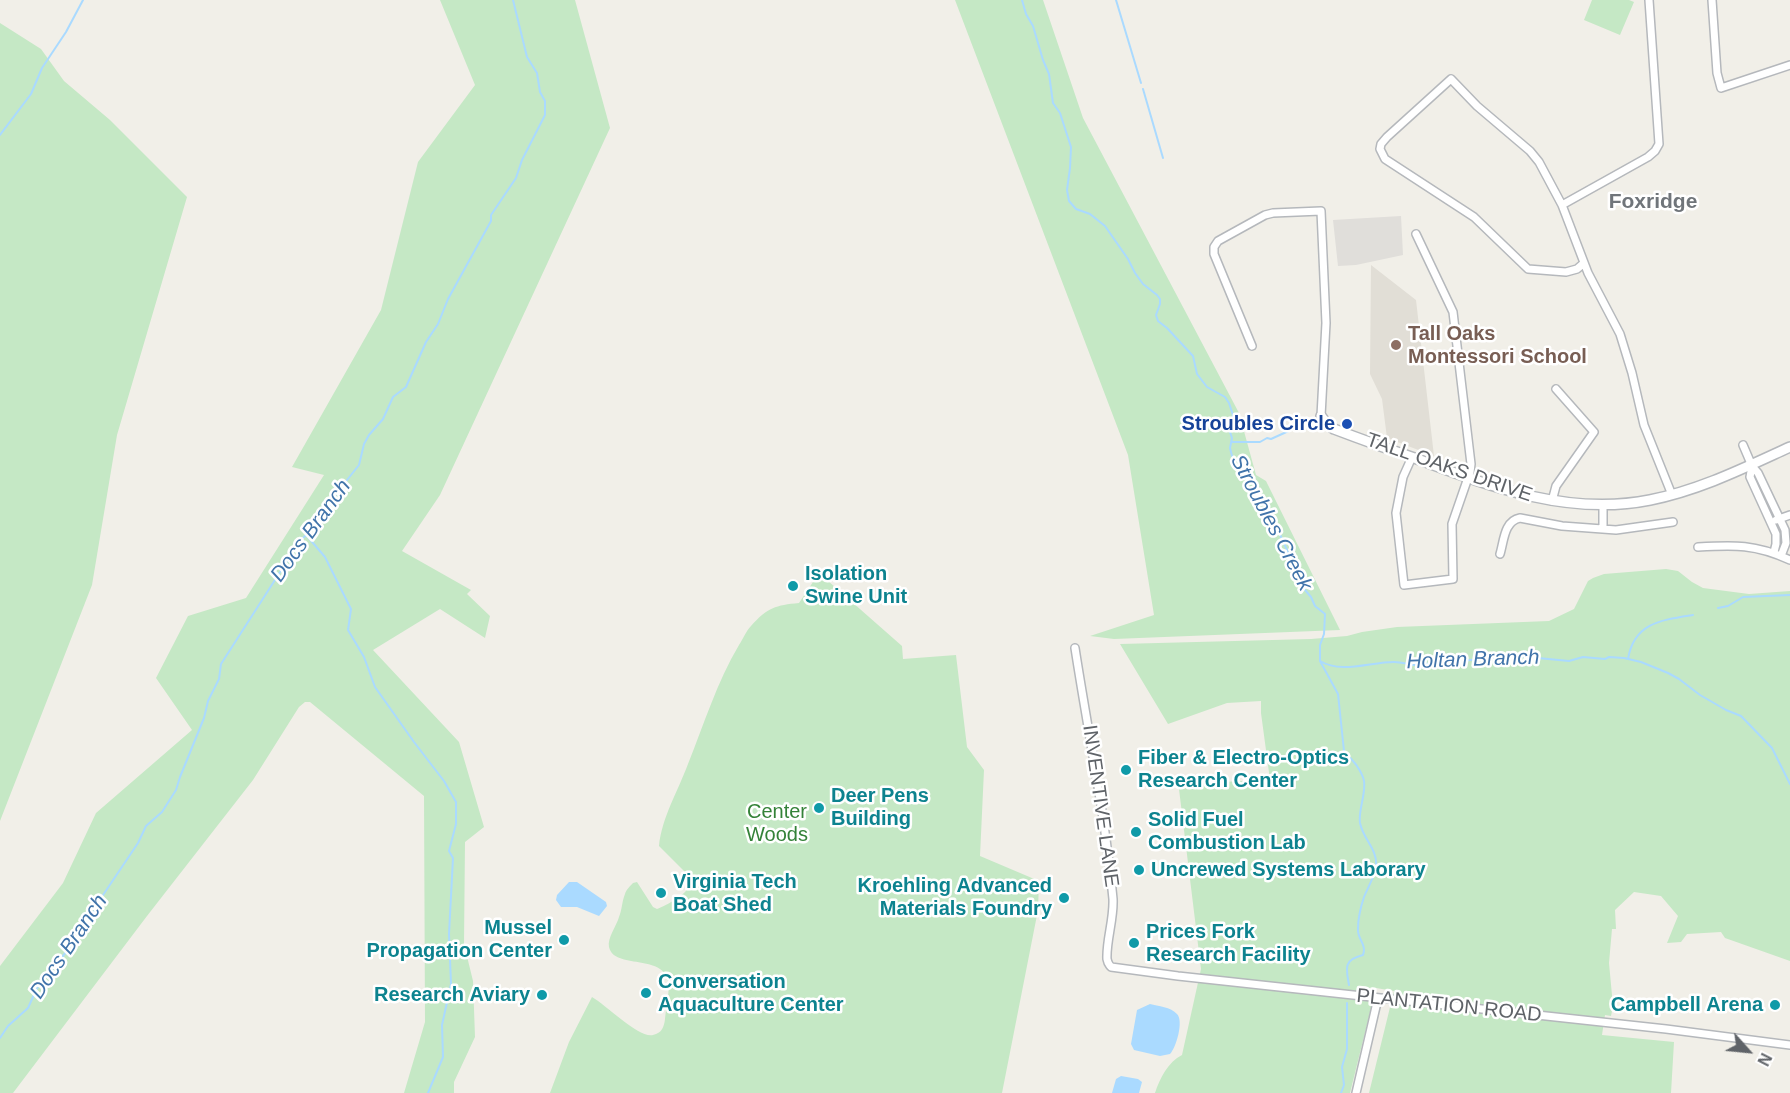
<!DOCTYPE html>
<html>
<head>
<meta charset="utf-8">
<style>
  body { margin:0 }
  #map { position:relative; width:1790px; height:1093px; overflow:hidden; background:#f1efe8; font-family:Arial,sans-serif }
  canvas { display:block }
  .north { position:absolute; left:1718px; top:1021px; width:60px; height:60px; -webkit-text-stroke:4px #fff; paint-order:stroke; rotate:117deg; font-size:16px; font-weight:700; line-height:24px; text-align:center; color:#5f6368 }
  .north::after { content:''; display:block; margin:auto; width:21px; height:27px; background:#5f6368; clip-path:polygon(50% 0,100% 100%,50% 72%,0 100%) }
</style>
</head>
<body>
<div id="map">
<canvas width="1790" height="1093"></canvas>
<div class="north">N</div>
</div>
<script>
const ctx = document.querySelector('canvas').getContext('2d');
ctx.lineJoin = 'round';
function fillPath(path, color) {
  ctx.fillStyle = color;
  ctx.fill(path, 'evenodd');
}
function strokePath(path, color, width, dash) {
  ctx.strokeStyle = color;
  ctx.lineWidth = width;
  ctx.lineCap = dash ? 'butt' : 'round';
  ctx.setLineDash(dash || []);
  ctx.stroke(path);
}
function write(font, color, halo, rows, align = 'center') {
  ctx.font = font + ' Arial,sans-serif';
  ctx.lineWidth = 5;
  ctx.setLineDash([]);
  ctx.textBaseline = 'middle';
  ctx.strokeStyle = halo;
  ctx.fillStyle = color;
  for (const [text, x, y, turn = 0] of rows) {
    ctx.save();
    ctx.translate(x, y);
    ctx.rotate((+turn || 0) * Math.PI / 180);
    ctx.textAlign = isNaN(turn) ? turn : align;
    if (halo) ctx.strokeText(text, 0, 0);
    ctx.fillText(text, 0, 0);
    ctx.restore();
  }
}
const industrial = new Path2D(`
  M1401,216L1403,255L1356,265L1338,266L1333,220Z`);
const education = new Path2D(`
  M1371,265L1416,300L1434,456L1387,438L1382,399L1370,374Z`);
const green = new Path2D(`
  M440,0H575L610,128L440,495L402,551L471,590L467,594L490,616L485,638L440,609L373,650L459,742L484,827L465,842L464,944L473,981L475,1037L454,1082V1093H404L425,1022L424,796L310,702H305L299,707L253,780L147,916L13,1093H0V966L63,883L96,813L192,730L156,678L188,616L246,598L324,475L292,467L381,310L418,162L475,85Z
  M955,0H1043L1083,118L1239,413L1256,475L1266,481L1340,630L1114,639L1090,636L1154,615L1128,455Z
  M1592,0H1629L1634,2L1620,35L1584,20Z
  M0,23L41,49L64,81L110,120L187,197L117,435L92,585L0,821Z
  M1666,569L1678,571L1692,582L1703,588L1749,594L1790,591V961L1725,938L1721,932L1687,934L1681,942L1667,943L1678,916L1661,896L1634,892L1615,910L1616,929H1612L1609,963L1613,1006L1611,1016L1605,1015L1602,1035L1674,1042L1671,1093H1369L1394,991L1376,988L1350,1093H1155C1160,1078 1168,1062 1182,1055L1201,969L1178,781L1196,783L1270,780L1261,713V701L1227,703L1168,724L1120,644L1311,639L1347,636L1362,632L1397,627L1549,621L1574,609L1588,581L1593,578L1604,574Z
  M819,573L902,646L903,659L956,655L967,747L984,770L980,856L1039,881L1038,910L1002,1093H550L569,1042L592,997C606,1005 640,1039 653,1035C662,1033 664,1027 665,1019C666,1007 670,993 668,982C664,953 614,970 609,947C607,938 617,925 619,917C622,910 622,901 625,894C626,890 630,886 633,883L637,882L653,907L657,909C667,905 686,895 690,885L685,872L659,846C662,817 678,791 688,764C704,724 717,682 739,645C743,639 746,631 751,626C767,608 776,605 799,603Z`);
const water = new Path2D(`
  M569,882H577L606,902L607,906L599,916L577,907H561L556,900L557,895Z
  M1150,1004C1158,1006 1171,1007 1177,1014C1184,1021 1176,1048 1170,1054L1160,1056L1134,1050L1131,1044L1137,1010Z
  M1121,1076L1138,1079L1142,1082L1139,1093H1112L1116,1079Z`);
const stream = new Path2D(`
  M1022,0L1026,14L1033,26L1043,60L1049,74L1053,103L1060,113L1071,147L1070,168L1067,190L1069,201L1076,209L1090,214L1105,226L1128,259L1135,273L1143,284L1157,295L1160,299V304L1156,315L1158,321L1167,328L1193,356L1197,374L1207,387L1225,397L1229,403L1233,415L1229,429L1232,438L1230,448L1232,456L1246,467L1266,504L1293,563L1300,584L1311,597L1315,606L1325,614L1324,634L1320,645V661L1338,694L1344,751C1346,756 1349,756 1353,761C1357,765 1363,775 1364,781C1366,795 1358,810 1360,823C1363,839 1378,850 1376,866C1375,876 1368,887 1364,897C1361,906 1358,918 1358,929C1357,939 1367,944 1363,955C1343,960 1346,968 1349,985
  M1116,0L1141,83
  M1143,89L1163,158
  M0,135L31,94L42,68L66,32L83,0
  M1232,442H1260L1267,438L1271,439L1293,429
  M307,536L325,557L351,609L348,630L364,657L375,687L414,742L444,781L456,802V824L449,851L453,858L449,934L451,984L442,1025L443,1057L428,1093
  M1718,608L1728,606L1743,597L1790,595
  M1628,659C1634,623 1661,620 1693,615
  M1320,661C1341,674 1370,662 1394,662C1400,662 1407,664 1413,665L1517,656L1569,661L1583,657L1605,659L1609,657L1624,658L1641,662L1668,673L1679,679L1700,695L1726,710L1741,716L1772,748L1790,784
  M0,1038L8,1026L28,1008L37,988L88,925L99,901L138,843L146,826L162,812L176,790L180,777L204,718L208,701L219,679L221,664L300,541L305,536H307L316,521L330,505L340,487L343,485L359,465L364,444L369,435L383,419L393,397L406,387L426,342L438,324L448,299L491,221V215L516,178L522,160L545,115V101L540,92L537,73L527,57L513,0
  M1341,1093L1344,1085L1342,1067L1347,1049V1003`);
const minor = new Path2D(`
  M1712,0L1717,73L1721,88L1790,65
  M1562,205L1648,157L1655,151L1659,144L1649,0
  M1584,263L1577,269L1566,272L1528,269L1474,217L1385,159L1380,149L1381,144L1387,137L1451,79L1477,106L1530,151L1539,162L1562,205L1588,273L1620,334L1632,373L1644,425L1672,495
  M1252,346L1214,254V247L1218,241L1265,215L1273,213L1321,211L1326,323L1321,416
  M1743,445L1752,466L1750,477L1776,534V544L1774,552
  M1412,457L1403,477L1396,513L1404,585L1453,579L1452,524L1470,472L1471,464L1453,312L1416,234
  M1752,466L1758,473L1785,530L1786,543L1781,556
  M1552,501L1556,486L1594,432L1556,389
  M1776,520L1790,515
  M1603,529V504
  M1698,547C1735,545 1755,544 1790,560
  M1500,554C1504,541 1504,521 1520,518L1562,526L1616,530L1673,522
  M1075,648C1088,732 1105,814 1113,899C1114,919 1106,941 1107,959C1108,964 1108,963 1111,967L1178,976L1666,1029L1790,1045
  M1356,1093L1378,998`);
const tertiary = new Path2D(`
  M1321,416L1327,424L1334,429C1363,440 1391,450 1420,460C1494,488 1570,516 1650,500C1700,490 1744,468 1790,447`);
const markers = [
  [1396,345,6,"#8d6e63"],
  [1347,424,6,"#1a4fb4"],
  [793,586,6,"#0f9aa8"],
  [1126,770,6,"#0f9aa8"],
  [819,808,6,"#0f9aa8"],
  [1136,832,6,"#0f9aa8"],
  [1139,870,6,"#0f9aa8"],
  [661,893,6,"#0f9aa8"],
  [1064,898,6,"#0f9aa8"],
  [564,940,6,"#0f9aa8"],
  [1134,943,6,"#0f9aa8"],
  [646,993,6,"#0f9aa8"],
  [542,995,6,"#0f9aa8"],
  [1775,1005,6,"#0f9aa8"]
];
const educationNames = [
  ["Tall Oaks",1408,334],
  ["Montessori School",1408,357]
];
const transitNames = [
  ["Stroubles Circle",1335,424]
];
const streetNames = [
  ["TALL OAKS DRIVE",1449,468,19],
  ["INVENTIVE LANE",1100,806,82],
  ["PLANTATION ROAD",1449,1006,6]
];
const cultureNames = [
  ["Isolation",805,574],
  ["Swine Unit",805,597],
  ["Fiber & Electro-Optics",1138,758],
  ["Research Center",1138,781],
  ["Deer Pens",831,796],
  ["Building",831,819],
  ["Solid Fuel",1148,820],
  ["Combustion Lab",1148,843],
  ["Uncrewed Systems Laborary",1151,870],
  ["Virginia Tech",673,882],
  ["Boat Shed",673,905],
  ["Kroehling Advanced",1052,886,"right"],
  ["Materials Foundry",1052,909,"right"],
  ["Mussel",552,928,"right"],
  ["Propagation Center",552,951,"right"],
  ["Prices Fork",1146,932],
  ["Research Facility",1146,955],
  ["Conversation",658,982],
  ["Aquaculture Center",658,1005],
  ["Research Aviary",530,995,"right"],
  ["Campbell Arena",1763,1005,"right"]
];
const parkNames = [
  ["Center",777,812],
  ["Woods",777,835]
];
const neighbourhoodNames = [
  ["Foxridge",1653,202]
];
const waterNames = [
  ["Stroubles Creek",1271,523,62],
  ["Docs Branch",311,531,-54],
  ["Holtan Branch",1473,660,-2],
  ["Docs Branch",69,947,-56]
];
fillPath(industrial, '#e0deda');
fillPath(education, '#e1ded6');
fillPath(green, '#c5e8c5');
fillPath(water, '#aadaff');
strokePath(stream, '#aadaff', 2);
strokePath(minor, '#b5b8bc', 10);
strokePath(tertiary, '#b5b8bc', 12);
strokePath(minor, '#fff', 7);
strokePath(tertiary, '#fff', 9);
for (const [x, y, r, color] of markers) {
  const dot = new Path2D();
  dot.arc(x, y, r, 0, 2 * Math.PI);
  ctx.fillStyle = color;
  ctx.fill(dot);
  strokePath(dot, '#fff', 2);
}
write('bold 20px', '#785e54', '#fff', educationNames, 'left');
write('bold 20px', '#164399', '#fff', transitNames, 'right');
write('20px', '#5f6368', '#fff', streetNames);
write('bold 20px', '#0d838f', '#fff', cultureNames, 'left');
write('20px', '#348238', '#fff', parkNames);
write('bold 21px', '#70757a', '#fff', neighbourhoodNames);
write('italic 21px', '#4174aa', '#fff', waterNames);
</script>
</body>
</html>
